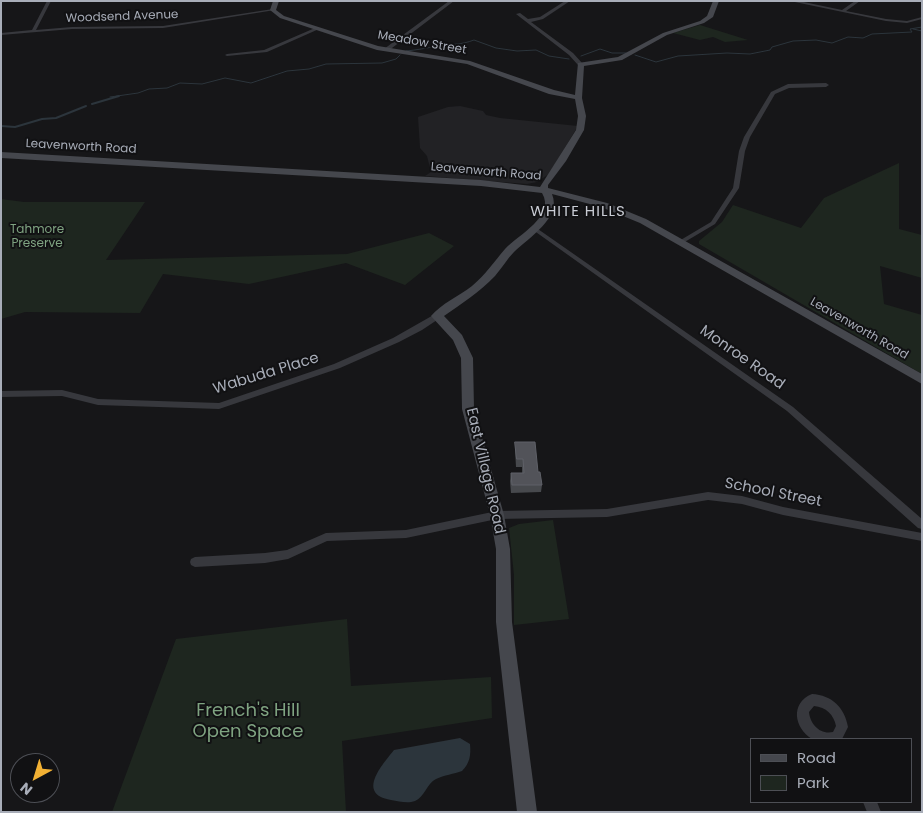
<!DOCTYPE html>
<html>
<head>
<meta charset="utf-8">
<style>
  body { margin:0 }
  #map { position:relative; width:923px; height:813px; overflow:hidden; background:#161618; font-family:Poppins,sans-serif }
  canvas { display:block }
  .frame { position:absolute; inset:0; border:2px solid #a8adb8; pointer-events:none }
  .legend { position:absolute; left:750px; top:738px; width:162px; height:65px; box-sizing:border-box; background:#111113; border:1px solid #4d4f55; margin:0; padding:6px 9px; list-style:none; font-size:15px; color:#a8adb8 }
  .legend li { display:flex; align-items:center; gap:10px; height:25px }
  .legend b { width:25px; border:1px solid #4d4f55 }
  .north { position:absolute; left:10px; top:753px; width:50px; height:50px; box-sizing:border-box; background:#111113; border:1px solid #4d4f55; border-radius:50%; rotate:219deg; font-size:14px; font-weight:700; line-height:20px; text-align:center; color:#a8adb8 }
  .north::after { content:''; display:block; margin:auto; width:18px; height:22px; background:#f2b134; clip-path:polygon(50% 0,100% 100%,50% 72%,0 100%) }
</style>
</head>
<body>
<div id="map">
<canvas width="923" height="813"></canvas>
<div class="frame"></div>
<ul class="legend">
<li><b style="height:6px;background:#45474d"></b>Road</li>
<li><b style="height:14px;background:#1e261f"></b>Park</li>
</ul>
<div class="north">N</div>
</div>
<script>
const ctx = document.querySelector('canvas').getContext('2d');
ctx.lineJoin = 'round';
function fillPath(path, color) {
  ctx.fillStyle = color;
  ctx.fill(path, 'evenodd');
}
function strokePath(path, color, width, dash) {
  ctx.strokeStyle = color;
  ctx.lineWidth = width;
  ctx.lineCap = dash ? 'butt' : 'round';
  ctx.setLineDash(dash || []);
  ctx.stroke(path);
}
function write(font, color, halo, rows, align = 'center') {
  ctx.font = font + ' Poppins,sans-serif';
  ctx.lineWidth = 4;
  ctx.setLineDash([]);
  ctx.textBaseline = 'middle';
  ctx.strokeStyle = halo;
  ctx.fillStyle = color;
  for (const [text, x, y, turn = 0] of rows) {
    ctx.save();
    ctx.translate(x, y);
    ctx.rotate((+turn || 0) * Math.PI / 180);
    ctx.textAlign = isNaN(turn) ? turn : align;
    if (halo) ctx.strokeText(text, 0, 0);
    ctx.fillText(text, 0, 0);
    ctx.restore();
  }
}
const built = new Path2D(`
  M460,106L483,111L486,115L500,118L578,126L549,174L537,182L527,184L425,176L431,172L427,156L420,148L418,117L448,107Z`);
const green = new Path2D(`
  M700,25L748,40L725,42L713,37L700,40L673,33Z
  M899,163V229L922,235V278L880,266L884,304L922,315V374L699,244V241L722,222L733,205L801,228L824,198Z
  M1,199L24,202H145L106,260L347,254L429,233L454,246L405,285L346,263L249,284L163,274L140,313L25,312L1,319Z
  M553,520L569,619L514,625V575L509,528L519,524Z
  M347,619L351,686L491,677L492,718L342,741L346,812H112L176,639Z`);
const water = new Path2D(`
  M460,738L470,744C471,755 470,763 462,771C454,774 444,775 436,779C427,783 424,798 415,801C407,804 399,801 391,800C356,794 382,765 394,750Z`);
const streamFar1 = new Path2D(`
  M913,29L922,31
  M406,51C417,50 427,48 438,46C451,44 461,45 474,40L496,48L517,51L536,50L549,56L569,59
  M635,55L656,62L678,56L727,53L750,54L770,50L772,47L793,41L816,40L832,43L848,37L863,38L872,34L912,32L910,29L922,27
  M581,56L600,49L612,53H626
  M110,97L138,93L149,89L167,88L180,83L202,84L225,78L251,83L287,71L309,69L326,64L382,63L396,59L400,55`);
const stream = new Path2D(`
  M92,104L119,96
  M1,126L15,127L42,119L56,118L86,106`);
const street = new Path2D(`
  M47,1H51L36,30L72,27L163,26L273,9L275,10L163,28L72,29L1,35V33L32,30Z
  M449,1H454L388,51H384V49Z
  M565,1H570L543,19L531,22L573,53L582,63V65H578L569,55L516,14L520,13L528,19L540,17Z
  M790,1H799L842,10L855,1H860L846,11L886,19L907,21L922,17V19L907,23L886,21Z
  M315,28L319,29L267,52L227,56L225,55L227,54L264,50Z
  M788,84L826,83L829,85L826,87L789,88L775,94L750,137L745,151L739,188L715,224L683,243H679V241L711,222L733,188L739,151L744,137L771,92Z
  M535,227L793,407L922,519V529L918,528L787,411L533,230V228Z
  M437,313L441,316L440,318L422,330L399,342L340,368L219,409L98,405L62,396L1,397V391L62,390L98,399L219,403L334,364L393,338Z
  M708,492L742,496L783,507L922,533V541L783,515L742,504L708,500L607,517L497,519L406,538L327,541L288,559L265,563L195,567L191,565L190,562L191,559L195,557L265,553L287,550L326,533L406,530L497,511L607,509Z
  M812,694C832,695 845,708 848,727L842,739H812C794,728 790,703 812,694ZM814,706C826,707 834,715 836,726L833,732C820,735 810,724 809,712Z
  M863,802H877L881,812H867Z`);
const secondary = new Path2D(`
  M273,1H279L276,10L284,16L378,46L470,61L554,90L575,95L578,63L618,57L663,33L700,21L707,16L713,1H719L713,17L704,23L667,35L622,60L584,66L582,98L586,116L584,130L566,161L548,185V188L607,203L646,219L922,374V384L640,223L601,207L552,194C562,218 528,238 514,252C507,259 502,268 495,276C480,292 461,304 444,316L462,335L473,358L474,409L504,515L510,549L512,622L537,812H517L496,622V549L490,515L462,409L461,358L453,340L431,316C441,304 459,296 472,286C485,275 494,262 505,249C518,235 556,216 542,193L481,186L1,158V152L481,180L540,187L576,130L578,116L575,99L549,94L467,64L377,50L280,18L270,10Z`);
const wall = new Path2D(`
  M515,442L538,472L542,485L541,492L511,493L510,481L511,473H522V467H516L515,450Z`);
const building = new Path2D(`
  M515,442H535L538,472H540L542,485H512L511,473H524L523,459H517Z`);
const farStreetnames = [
  ["Woodsend Avenue",122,17,-2],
  ["Meadow Street",422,43,10],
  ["Leavenworth Road",81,147,3],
  ["Leavenworth Road",486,172,5],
  ["Leavenworth Road",859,329,30]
];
const farParknames = [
  ["Tahmore",37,230],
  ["Preserve",37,244]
];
const farQuarternames = [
  ["WHITE HILLS",578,212]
];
const streetNames = [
  ["Monroe Road",742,358,35],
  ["Wabuda Place",266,374,-17],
  ["East Village Road",485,471,77],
  ["School Street",773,493,11]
];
const nearParknames = [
  ["French's Hill",248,711],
  ["Open Space",248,732]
];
fillPath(built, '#222225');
fillPath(green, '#1e261f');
fillPath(water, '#2c353c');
strokePath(streamFar1, '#2c353c', 1);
strokePath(stream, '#2c353c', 2);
fillPath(street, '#37383d');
fillPath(secondary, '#45474d');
fillPath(wall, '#47494d');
fillPath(building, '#525359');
strokePath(building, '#5f6168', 1);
write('12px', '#a8adb8', '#111113', farStreetnames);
write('12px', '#7fa381', '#111113', farParknames);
ctx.letterSpacing = '1px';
write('15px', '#c9ccd4', '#111113', farQuarternames);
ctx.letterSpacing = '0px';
write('15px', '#a8adb8', '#111113', streetNames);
write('18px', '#7fa381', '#111113', nearParknames);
</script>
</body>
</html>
